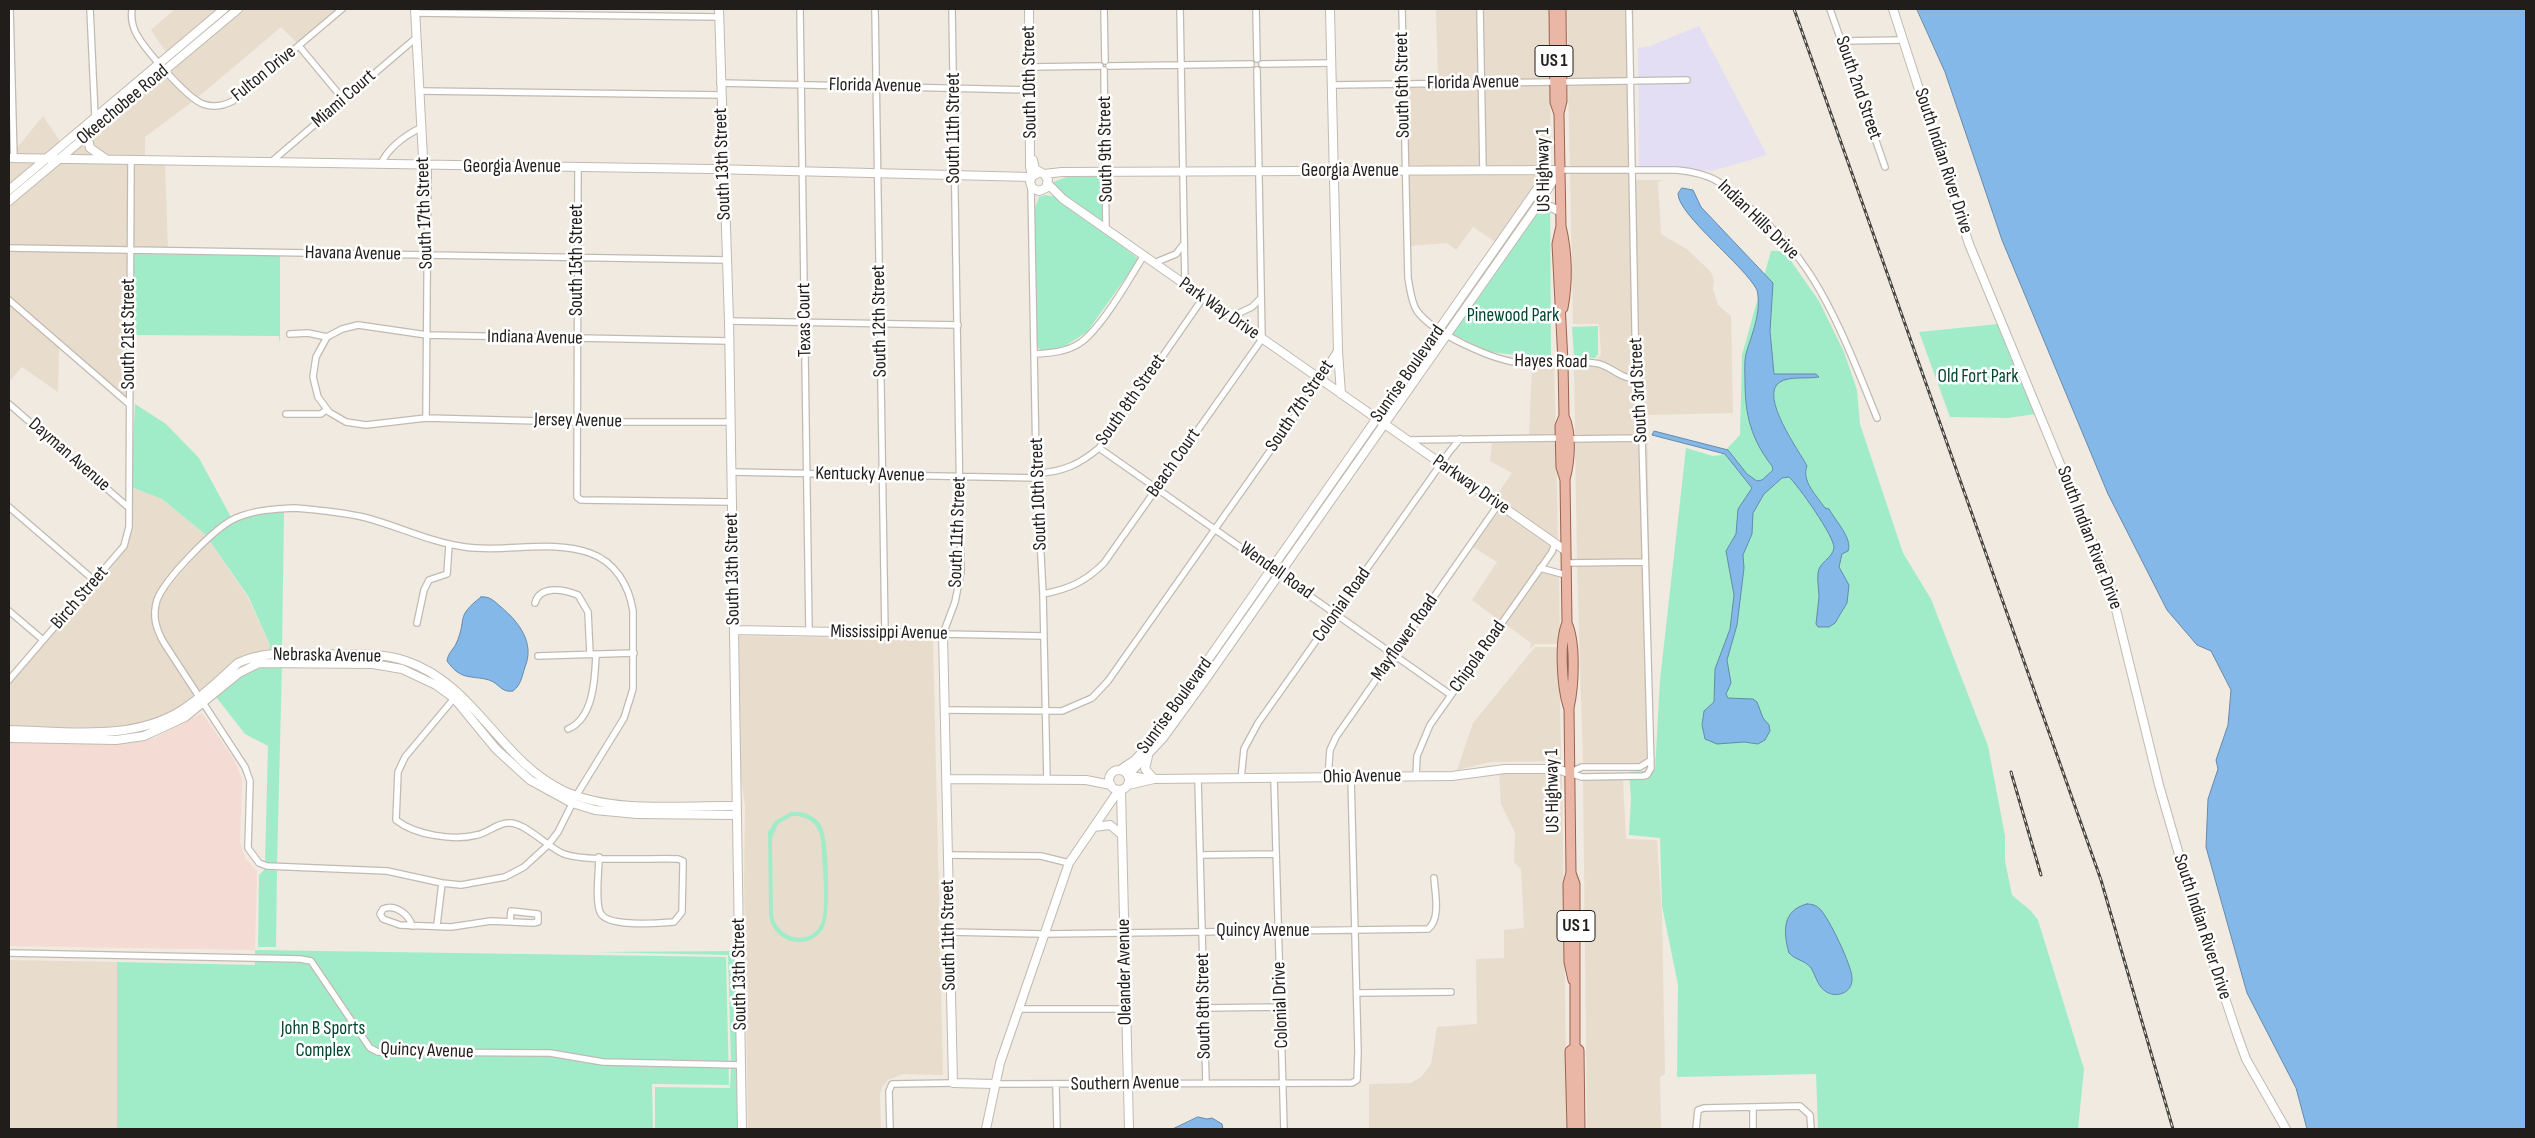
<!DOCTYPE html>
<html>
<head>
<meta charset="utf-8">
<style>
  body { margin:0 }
  #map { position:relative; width:2535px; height:1138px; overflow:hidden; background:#f1eae1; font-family:"Sofia Sans Condensed",sans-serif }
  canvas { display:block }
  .frame { position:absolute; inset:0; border:10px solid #201d1a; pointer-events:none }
</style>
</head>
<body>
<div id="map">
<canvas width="2535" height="1138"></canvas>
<div class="frame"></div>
</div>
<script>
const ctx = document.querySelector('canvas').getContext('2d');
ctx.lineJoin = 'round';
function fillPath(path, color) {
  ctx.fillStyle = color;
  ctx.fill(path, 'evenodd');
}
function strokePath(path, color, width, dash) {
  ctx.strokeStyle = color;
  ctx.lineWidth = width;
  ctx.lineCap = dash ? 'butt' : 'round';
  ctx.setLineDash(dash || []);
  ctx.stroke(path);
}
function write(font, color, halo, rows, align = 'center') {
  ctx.font = font + ' "Sofia Sans Condensed",sans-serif';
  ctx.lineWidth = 5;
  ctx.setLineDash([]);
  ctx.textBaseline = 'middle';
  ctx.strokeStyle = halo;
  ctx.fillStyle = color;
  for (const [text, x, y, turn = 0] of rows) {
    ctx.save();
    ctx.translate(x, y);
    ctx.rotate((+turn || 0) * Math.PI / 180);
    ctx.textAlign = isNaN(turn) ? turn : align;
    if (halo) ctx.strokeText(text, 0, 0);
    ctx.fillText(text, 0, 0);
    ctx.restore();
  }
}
const built = new Path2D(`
  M175,9H220L159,60L166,52L151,30Z
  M243,9H338L297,43L281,27L197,98L195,97L170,70Z
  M1436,9H1477L1479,80L1438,81Z
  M1483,9H1549L1550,80H1484Z
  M1567,9H1626L1628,79H1568Z
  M166,73L192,102L145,137V158L66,156Z
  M1550,85L1551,167L1485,168L1484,86Z
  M1568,85H1628L1629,166L1570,167Z
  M1479,86L1480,168H1408L1406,88Z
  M92,114L47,155H16V149L43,116L60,141Z
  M9,161H40L9,187Z
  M59,161L128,164L127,249L9,245V205Z
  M133,164H165L168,248L132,247Z
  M1570,172H1629L1634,376L1625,375L1597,360L1601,354L1599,324H1573Z
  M1549,173L1497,243L1473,227L1456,250L1447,243L1409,246L1408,174Z
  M1634,180H1664L1658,182L1661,234L1688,250L1711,272L1714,280L1713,289L1718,305L1731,316L1733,413L1647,415L1653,764L1647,499L1644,436L1639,379Z
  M9,251L127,254L126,397L9,296Z
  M9,303L59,347L58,392L22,367L9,382Z
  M1554,365L1556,436L1529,437L1532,366Z
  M1574,365L1598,366L1615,377L1634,382L1639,435L1575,436Z
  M1639,441L1643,559H1577L1575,442Z
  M1556,442L1558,542L1494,499L1512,473L1490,461L1492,443Z
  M131,487L162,499L206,535L171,575L152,613V624L156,636L196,695L170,713L142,724L114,728L9,727V684L126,548L132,528Z
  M1500,510L1554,546L1500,621L1472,600L1497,562L1473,547Z
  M209,540L247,596L270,645L269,651L249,654L237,660L200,692L166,642L157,624V613L164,593Z
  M1577,565H1643L1647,763L1583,764Z
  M1542,571L1559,575L1560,644H1535L1530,649L1531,643L1505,624Z
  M739,636L933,639L943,1075L903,1074L888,1080L882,1087L880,1095L881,1129H748L744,882L745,806L741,778Z
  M1535,647H1559L1561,761L1490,762L1457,770L1473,723Z
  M1499,772L1562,774L1567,1129H1369V1084L1411,1083L1421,1077L1431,1064L1437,1027L1477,1024L1476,959L1504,958V930L1524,928L1521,869L1514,862L1515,833L1501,804Z
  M1583,779H1623L1626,839L1657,840L1662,916L1665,1074L1660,1077L1661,1129H1587Z
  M9,960L117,962V1129H9Z`);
const industrial = new Path2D(`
  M1699,26L1767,155L1712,171L1639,166L1638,48L1650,46Z`);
const medical = new Path2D(`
  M202,713L235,761L242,779L240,842L245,858L257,871L255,950L9,946V743L126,744L155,738Z`);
const green = new Path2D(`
  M418,9H499V11Z
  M1069,176L1104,177V223L1063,195L1051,183Z
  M1550,191L1551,359L1490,352L1452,334Z
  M1045,195L1057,197L1139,259L1087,332L1065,346L1042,351L1037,347L1034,211L1039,197Z
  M1771,251H1784L1819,301L1844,352L1857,390L1860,424L1903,553L1931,599L1988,746L2005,836V861L2012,895L2031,911L2038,920L2084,1069L2078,1129H1818L1816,1074L1677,1077L1678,985L1662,906L1660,838L1629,835L1631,799L1629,772L1655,770L1660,680L1686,448L1713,456L1721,455L1740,435L1742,355Z
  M132,254L280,256V344L279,336L132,335Z
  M1998,324L2036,414L2008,418L1950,417L1919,332Z
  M1598,326V354L1595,358L1574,357L1572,327Z
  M135,404L166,424L199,458L231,517L206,535L162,499L131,487Z
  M268,512H284L282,650L269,651L270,645L248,596L209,540L234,522Z
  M282,665L277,865L265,863L268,746L245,734L216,697C239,677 250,667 282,665Z
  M791,812C803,811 814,815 821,825C829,838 831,914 824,927C809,954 771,942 769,914L768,832L775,821ZM792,816C808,815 819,824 821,840C822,860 827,904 822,921C813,948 776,940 773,914L772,838L778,824Z
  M265,869L277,871L276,947H258L259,875Z
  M255,950L726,957L729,1085L652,1084L653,1129H117V962L255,965Z
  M737,951L739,1062H731L728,955L594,952Z
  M731,1068H739V1129H655V1087L730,1088Z`);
const water = new Path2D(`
  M1917,9H2526V1129H2307L2296,1088L2247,993L2206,847L2208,799L2218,769L2216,760L2228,725L2231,690L2211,651L2197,645L2167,610L2108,494L2002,240L1945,72Z
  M1682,188L1693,190L1701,207L1773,283L1770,331L1774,374H1816L1819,377C1808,379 1789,376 1780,382C1758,395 1800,452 1807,466C1801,481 1817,496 1825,508L1829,509C1835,520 1853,539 1848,551L1842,554L1839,567L1849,585L1847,603L1835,623L1829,627H1818L1816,624C1817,615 1818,606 1819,597C1819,589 1817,581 1818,573C1819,562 1832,559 1834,548C1835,537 1797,484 1789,477L1782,478L1764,494L1753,513L1752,534L1743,555L1744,568L1737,625L1727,660L1731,683L1726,694L1728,698L1753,699L1757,702L1763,718L1769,725L1770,731L1765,740L1758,744L1744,742L1717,744L1705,739L1702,725L1704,711L1714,702L1715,669L1730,629L1734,595L1726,551L1736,534L1738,509L1752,488L1725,454L1652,435L1654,431L1728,450L1747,474L1757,481L1762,480L1773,470L1772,466C1751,439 1745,415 1745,381C1745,372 1744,362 1746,354C1752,333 1762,312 1757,290C1744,265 1678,215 1678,194Z
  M481,597C490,596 494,601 501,607C519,622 535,643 525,667C522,676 521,685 513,691C501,693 499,683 489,680C471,675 461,681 447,661C448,653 453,650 456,644C468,618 454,618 481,597Z
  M1807,904C1812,904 1816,905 1820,909C1829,918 1852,966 1852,978C1853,993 1836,999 1825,991C1817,985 1816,976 1811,968C1805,960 1795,960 1789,953C1783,932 1782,910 1807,904Z
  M1198,1117L1207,1119L1212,1118L1222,1124L1223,1129H1173Z`);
const street = new Path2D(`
  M10,9L14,158
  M90,9L95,116
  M132,9C131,16 132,24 135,31C142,47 188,99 203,104C213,108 223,106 233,101L342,9
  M800,9L809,631
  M875,9L885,634
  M952,9L961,572L955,602L943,634L1044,636
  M1104,9L1105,61
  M1180,9L1185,285
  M1256,9L1257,59
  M1402,9L1408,278C1410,288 1411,302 1417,311C1434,334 1494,361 1522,363C1546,364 1570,360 1594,363C1610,364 1617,378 1636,379
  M1480,9L1483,170
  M1830,9L1885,167
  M415,13L719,17
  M1842,41L1903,40
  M299,46L343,99
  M1262,64L1332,63
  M1109,66L1251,64
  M1030,67L1100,66
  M1104,70L1106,229
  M1562,82L1687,80
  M720,83L1030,90
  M1332,85L1555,82
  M420,91L721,95
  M271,162L417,37
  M381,164C388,148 406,135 422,127
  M578,167L577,497L581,500L732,502
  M1560,170H1677C1716,174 1723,184 1751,209C1770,226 1789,243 1803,264C1833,305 1858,371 1877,418
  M1031,186L1036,461L1043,594L1047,780
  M9,248L728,260
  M1154,263L1176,254L1183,245
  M9,300L129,404
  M1231,317L1252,307L1261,298
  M729,321L958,325
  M290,334L308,333L327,337
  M729,341L427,335L358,325L342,329L327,337L316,357L313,377L318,397L329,412L346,422L366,425L426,418L576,422H731
  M1035,354C1050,353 1067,352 1080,343C1101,329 1130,278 1144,255
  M9,404L128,507
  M286,414H321L327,409
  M426,418L428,166
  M1568,439L1642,438
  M1407,440L1560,438
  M1099,448L1451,695
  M731,472L1038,478
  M1038,473C1063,472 1080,464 1099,448L1203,298
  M9,507L95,581
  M295,508C319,510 343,512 367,518C400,527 430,542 465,547C505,553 551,539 590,553C615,562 629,585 633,611V689L624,718L576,796L558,832L548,845L524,867L505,877L461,885L442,883L387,871L267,866L259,863L248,848L250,781L245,767L164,643C156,629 152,616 157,600C165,579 215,527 236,518C255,510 274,509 295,508Z
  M1566,563L1645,562
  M1540,568L1566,575
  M1043,594C1069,589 1085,582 1104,563L1262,339L1257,70
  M535,603C540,585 563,589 578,595L588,612L590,654
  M9,611L43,640
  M417,623L424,590L429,580L447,574L449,545
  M538,656L634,653
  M9,680L124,546L129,527L131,161
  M456,696L405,757L398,772L396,820C415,835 453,841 477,835C488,833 497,823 508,823C524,821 548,848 564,854C586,862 651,858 678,859L683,861V865L682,912L674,922C659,923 606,928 600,912C595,900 599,871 599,857
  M944,710L1062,711L1092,698L1108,681L1320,380
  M568,729C594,718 595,678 596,654
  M1569,773L1582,777L1643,776L1647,775L1651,768L1642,438L1636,379L1629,9
  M1569,773L1582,767H1640L1651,760
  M1416,777L1417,756L1430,725L1552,552L1555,543
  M1274,778L1284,1129
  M1328,778L1330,750L1336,737L1498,505
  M1198,779L1206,1083
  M1241,779L1244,749L1258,723L1450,451L1460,439
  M948,855L1041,856L1069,863
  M1200,855L1276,854
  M437,925L442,883
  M412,926C409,914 395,904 383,909L380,914L383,919L400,925L451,927L491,921L533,923L538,922V914L511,911L510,922
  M949,932L1044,934L1428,929C1441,919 1435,893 1434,878
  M9,953L300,959L311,961L370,1048L378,1052L550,1053L603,1062L741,1065
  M1357,993L1451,992
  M1204,1008L1281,1007
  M1018,1009H1126
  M995,1084L1352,1083L1357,1080L1358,1052L1351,777
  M1056,1086L1057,1129
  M1753,1108V1129
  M890,1129L889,1091L892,1084L953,1083
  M1696,1129L1698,1110L1704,1108L1800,1106L1810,1115L1811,1129`);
const secondary = new Path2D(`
  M415,9L423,158L428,166
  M719,9L729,321L742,1129
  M1029,9L1030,167L1032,176
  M1893,9L1969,244L2110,585L2159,785L2191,896L2237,1034L2246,1059L2286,1129
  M90,133L88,139L90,148L106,159
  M9,158L710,169L1031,177
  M1033,160L1035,169L1044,174L1048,180L1046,188L1039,191L1032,188L1030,182L1032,176L1039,173
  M1044,174L1062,172L1558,170
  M1048,184L1063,199L1566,551
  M9,190L224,9
  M9,201L238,9
  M1537,206L1551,207L1561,212
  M1338,351L1341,394
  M1320,380L1338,351L1330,9
  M734,630L943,634L953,1083L995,1084
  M9,730C65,731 132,742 182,710C202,697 220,679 238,663C265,650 294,654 323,654C351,655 379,652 406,661C475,684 499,760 564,791C614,814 683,805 736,806
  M9,738L116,740L144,736L185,717L239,673L259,663L373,664L402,669L436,685L454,698L496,749L530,780L572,803L595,810L637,814L737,815
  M1148,756L1145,769L1154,779
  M1120,770L1135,760L1147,747L1544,179L1560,170
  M1109 780a10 10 0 1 1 20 0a10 10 0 1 1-20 0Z
  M1128,775L1163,738L1203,683L1537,206L1559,171
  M1129,776L1150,779
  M946,779L1086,780L1111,785
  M1128,785L1154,779L1452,776L1505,769H1557L1569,773
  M1121,790L1129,1129
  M1094,827L1110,825L1121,834
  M986,1129L1000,1063L1069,863L1119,790`);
const primary = new Path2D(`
  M1554,9L1555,102L1559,114L1561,226C1567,252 1568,281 1563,308
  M1559,113L1562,101L1561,9
  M1561,226L1557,244L1563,362L1564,416L1560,426L1561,467L1565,480L1567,623C1576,643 1574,686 1569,708L1571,873L1568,884L1569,962L1573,980
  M1564,416C1572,433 1570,461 1565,479
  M1567,623C1559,641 1562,687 1568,706
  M1571,873L1575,884V1047L1579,1050L1580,1129
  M1572,1129L1570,1051L1575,1047`);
const rail = new Path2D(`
  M1794,9L2101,880L2173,1129
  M2011,772L2041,875`);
const shields = [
  [1554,61,38],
  [1576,926,38]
];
const shieldNames = [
  ["US 1",1554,61],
  ["US 1",1576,926]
];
const streetNames = [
  ["Fulton Drive",264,74,-39],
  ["South 10th Street",1030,82,-91],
  ["Florida Avenue",1473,83,-1],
  ["South 6th Street",1403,85,-91],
  ["Florida Avenue",875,86,1],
  ["South 2nd Street",1858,88,71],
  ["Miami Court",344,99,-41],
  ["Okeechobee Road",123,105,-40],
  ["South 11th Street",954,128,-90],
  ["South 9th Street",1106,149,-91],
  ["South Indian River Drive",1943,161,72],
  ["South 13th Street",723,164,-92],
  ["Georgia Avenue",512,167],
  ["US Highway 1",1544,170,-91],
  ["Georgia Avenue",1350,171],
  ["South 17th Street",425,213,-92],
  ["Indian Hills Drive",1758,220,44],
  ["Havana Avenue",353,254,1],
  ["South 15th Street",577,260,-90],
  ["Park Way Drive",1219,309,35],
  ["Texas Court",805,320,-91],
  ["South 12th Street",880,321,-91],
  ["South 21st Street",129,334,-90],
  ["Indiana Avenue",535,338,1],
  ["Hayes Road",1551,362,1],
  ["Sunrise Boulevard",1408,374,-55],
  ["South 3rd Street",1639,390,-93],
  ["South 8th Street",1131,400,-55],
  ["South 7th Street",1300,406,-56],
  ["Jersey Avenue",578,421,1],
  ["Dayman Avenue",69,455,41],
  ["Beach Court",1174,463,-55],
  ["Kentucky Avenue",870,475,1],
  ["Parkway Drive",1471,485,35],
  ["South 10th Street",1039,494,-92],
  ["South 11th Street",958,532,-88],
  ["South Indian River Drive",2089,538,69],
  ["South 13th Street",733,569,-91],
  ["Wendell Road",1276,571,35],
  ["Birch Street",80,598,-49],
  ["Colonial Road",1342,605,-55],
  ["Mississippi Avenue",889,633,1],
  ["Mayflower Road",1405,638,-55],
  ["Nebraska Avenue",327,656,1],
  ["Chipola Road",1478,657,-55],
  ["Sunrise Boulevard",1175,706,-54],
  ["Ohio Avenue",1362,777,-1],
  ["US Highway 1",1553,791,-91],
  ["South Indian River Drive",2202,927,72],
  ["Quincy Avenue",1263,931],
  ["South 11th Street",949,935,-91],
  ["Oleander Avenue",1125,972,-91],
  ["South 13th Street",740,974,-91],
  ["Colonial Drive",1281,1005,-92],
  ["South 8th Street",1204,1006,-91],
  ["Quincy Avenue",427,1051,2],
  ["Southern Avenue",1125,1084,-1]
];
const parkNames = [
  ["Pinewood Park",1513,316],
  ["Old Fort Park",1978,377],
  ["John B Sports",323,1029],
  ["Complex",323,1051]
];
fillPath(built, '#e8dccd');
fillPath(industrial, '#e3def4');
fillPath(medical, '#f4dbd4');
fillPath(green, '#a0ecc9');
fillPath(water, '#83b8e9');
strokePath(water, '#658aab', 1);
strokePath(street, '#c1bab1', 8);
strokePath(secondary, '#c1bab1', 10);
strokePath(primary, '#9a624e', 11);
strokePath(street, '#fff', 5.5);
strokePath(secondary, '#fff', 8);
strokePath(primary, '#eab7a6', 9);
strokePath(rail, '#494641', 3);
strokePath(rail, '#fff', 1, [4]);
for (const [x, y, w] of shields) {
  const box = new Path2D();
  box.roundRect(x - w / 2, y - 15.5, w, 31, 4);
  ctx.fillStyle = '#fff';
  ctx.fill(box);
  strokePath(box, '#201d1a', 1);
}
write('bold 18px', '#201d1a', null, shieldNames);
write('19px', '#201d1a', '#fff', streetNames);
write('19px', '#034630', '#fff', parkNames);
</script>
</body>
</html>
